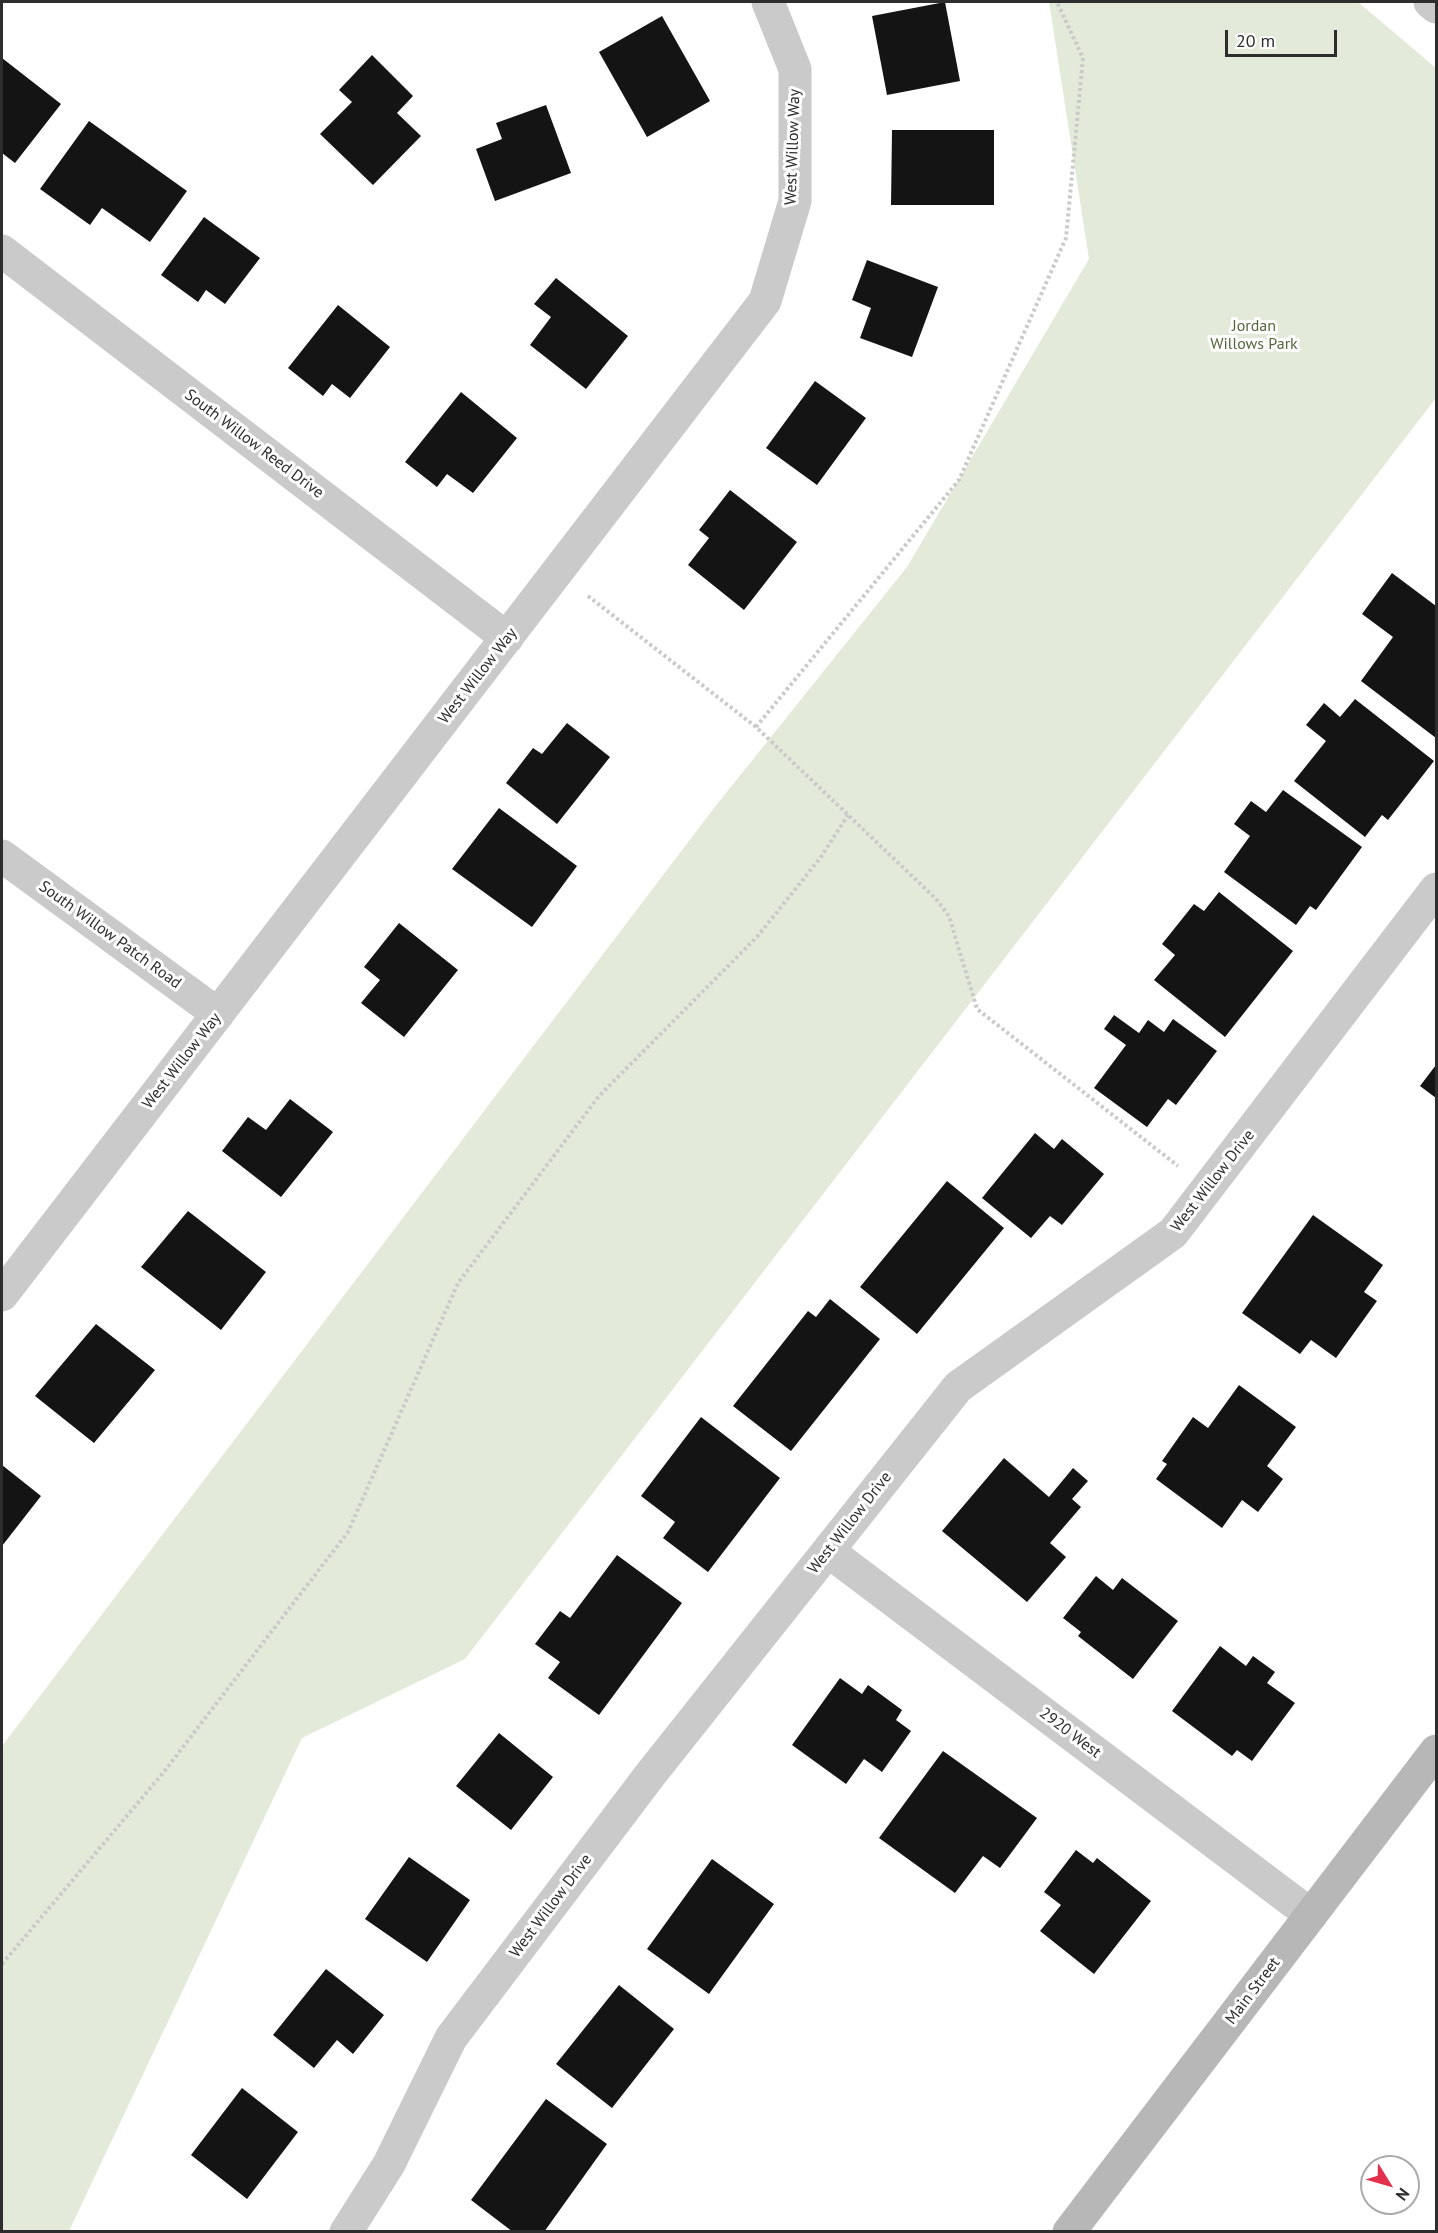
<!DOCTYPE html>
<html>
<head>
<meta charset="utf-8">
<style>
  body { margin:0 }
  #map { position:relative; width:1438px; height:2233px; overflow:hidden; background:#fff; font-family:"PT Sans",sans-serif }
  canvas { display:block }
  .frame { position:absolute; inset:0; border:3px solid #2d2d2d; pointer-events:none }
  .north { position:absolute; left:1360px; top:2155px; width:60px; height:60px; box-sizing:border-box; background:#fff; border:2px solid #ababab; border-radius:50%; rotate:127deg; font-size:16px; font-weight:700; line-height:24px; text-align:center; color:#2d2d2d }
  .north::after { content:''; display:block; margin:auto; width:21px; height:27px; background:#e3304c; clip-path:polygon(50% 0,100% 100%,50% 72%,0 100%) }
  .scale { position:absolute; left:1225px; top:30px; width:112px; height:27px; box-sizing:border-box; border:3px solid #2d2d2d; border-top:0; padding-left:8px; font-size:18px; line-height:21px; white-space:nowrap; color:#2d2d2d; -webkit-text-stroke:4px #fff; paint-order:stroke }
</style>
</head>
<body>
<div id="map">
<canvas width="1438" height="2233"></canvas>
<div class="frame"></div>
<div class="north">N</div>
<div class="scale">20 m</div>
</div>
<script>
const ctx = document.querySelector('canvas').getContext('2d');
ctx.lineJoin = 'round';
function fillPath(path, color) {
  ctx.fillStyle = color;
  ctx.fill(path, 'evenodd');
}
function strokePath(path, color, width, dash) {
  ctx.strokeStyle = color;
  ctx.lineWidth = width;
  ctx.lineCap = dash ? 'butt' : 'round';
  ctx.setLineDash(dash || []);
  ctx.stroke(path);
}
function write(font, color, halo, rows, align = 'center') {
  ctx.font = font + ' "PT Sans",sans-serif';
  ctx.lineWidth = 6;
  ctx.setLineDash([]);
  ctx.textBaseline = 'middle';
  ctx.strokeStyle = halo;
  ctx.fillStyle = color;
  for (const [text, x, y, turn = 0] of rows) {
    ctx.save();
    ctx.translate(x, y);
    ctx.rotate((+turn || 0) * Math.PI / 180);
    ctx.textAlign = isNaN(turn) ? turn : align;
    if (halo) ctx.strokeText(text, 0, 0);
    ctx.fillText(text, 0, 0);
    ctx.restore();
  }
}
const green = new Path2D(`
  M1049,2H1358L1436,68V398L465,1659L302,1738L69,2231H2V1746L714,808L907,567L1089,259Z`);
const building = new Path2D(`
  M945,2L960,81L887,95L872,16Z
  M662,16L710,101L647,137L599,52Z
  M372,55L413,96L397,113L421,136L373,185L320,134L352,102L339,90Z
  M2,58L61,104L15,163L2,153Z
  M546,105L571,173L495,201L476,149L502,139L496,123Z
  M89,121L187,191L150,242L102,208L90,225L40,189Z
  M892,130H994V205H891Z
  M204,217L260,258L225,304L206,290L198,302L161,275Z
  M867,260L938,287L912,357L860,338L871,308L852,300Z
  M556,278L628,336L586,389L530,345L551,317L534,304Z
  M338,305L390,347L350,398L332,384L323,396L288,368Z
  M815,381L866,418L817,485L766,448Z
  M461,392L517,438L473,493L447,474L437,487L405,462Z
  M730,490L797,542L744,610L688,565L709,538L699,530Z
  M1392,573L1436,606V738L1361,681L1393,637L1362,614Z
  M1355,699L1434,761L1388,820L1382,815L1365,837L1294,781L1326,741L1306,725L1324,703L1340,717Z
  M567,723L610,757L557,824L506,783L533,748L542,754Z
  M1283,790L1362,847L1316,910L1310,906L1296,925L1224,872L1250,836L1234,824L1251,801L1266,812Z
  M499,808L577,866L532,927L452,869Z
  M1219,892L1293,951L1225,1037L1154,980L1175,955L1162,944L1194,904L1204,911Z
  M399,923L458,970L404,1037L361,1003L380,980L364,967Z
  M1114,1015L1139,1033L1148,1020L1164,1032L1173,1019L1217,1051L1176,1105L1168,1099L1147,1127L1094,1088L1126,1045L1104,1029Z
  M1436,1065V1098L1420,1086Z
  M290,1099L333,1132L281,1197L222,1151L248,1117L266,1130Z
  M1035,1133L1054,1149L1062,1139L1104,1174L1062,1225L1050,1216L1031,1238L982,1198Z
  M947,1181L1004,1228L917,1334L860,1287Z
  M188,1211L266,1272L221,1330L141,1267Z
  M1313,1215L1383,1265L1364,1292L1377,1301L1336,1358L1311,1340L1300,1354L1242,1313Z
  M830,1299L880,1339L791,1451L733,1406L808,1311L816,1317Z
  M96,1324L155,1370L94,1443L35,1396Z
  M1239,1385L1296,1427L1267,1466L1283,1479L1258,1512L1242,1500L1222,1528L1156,1479L1167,1464L1162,1461L1193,1417L1208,1428Z
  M701,1417L780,1478L708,1572L663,1538L675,1522L641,1496Z
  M1004,1458L1049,1497L1073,1468L1088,1481L1072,1499L1081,1507L1050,1543L1066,1557L1027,1602L942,1531Z
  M2,1465L41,1496L2,1546Z
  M617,1555L682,1603L599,1715L548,1678L560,1662L535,1644L560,1611L570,1618Z
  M1096,1576L1113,1590L1122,1578L1178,1621L1133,1679L1078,1636L1081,1632L1063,1618Z
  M1220,1646L1246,1666L1253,1656L1275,1672L1267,1683L1295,1703L1252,1761L1237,1750L1232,1756L1172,1711Z
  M840,1678L862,1694L868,1685L902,1710L896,1720L911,1731L882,1772L864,1759L846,1784L792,1745Z
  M499,1733L553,1777L511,1830L456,1786Z
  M943,1751L1037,1818L1000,1868L983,1856L955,1893L879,1838Z
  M1076,1850L1093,1863L1097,1858L1151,1901L1094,1974L1040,1931L1061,1905L1044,1892Z
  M409,1857L470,1900L427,1962L365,1919Z
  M712,1859L774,1904L709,1994L647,1949Z
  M326,1969L384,2015L353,2054L337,2040L314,2068L273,2035Z
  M619,1985L674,2029L612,2108L556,2064Z
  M242,2088L298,2132L247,2199L191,2155Z
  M546,2099L607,2144L544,2232H513L471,2200Z`);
const path = new Path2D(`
  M588,596L756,727L936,899L949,916L977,1009L1178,1166
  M756,727L959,480L1066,238L1083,58L1057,2
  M2,1964L163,1773L348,1532L458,1283L599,1096L757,937L821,857L848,815`);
const street = new Path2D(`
  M1430,2L1436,7
  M2,251L507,638
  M2,856L218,1014
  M2,1295L765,301L795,201V69L768,2
  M828,1551L1311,1915
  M346,2232L389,2164L451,2038L650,1775L958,1387L1173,1233L1436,889`);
const secondary = new Path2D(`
  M1069,2232L1436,1751`);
const streetNames = [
  ["West Willow Way",793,147,-88],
  ["South Willow Reed Drive",254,444,37],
  ["West Willow Way",478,676,-52],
  ["South Willow Patch Road",110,935,36],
  ["West Willow Way",182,1061,-52],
  ["West Willow Drive",1213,1181,-52],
  ["West Willow Drive",850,1523,-52],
  ["2920 West",1070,1733,37],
  ["West Willow Drive",551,1906,-53],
  ["Main Street",1253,1991,-53]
];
const parkNames = [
  ["Jordan",1254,326],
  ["Willows Park",1254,344]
];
fillPath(green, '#e4eada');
fillPath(building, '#141414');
strokePath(path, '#cacaca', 4, [3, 3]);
strokePath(street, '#cacaca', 33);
strokePath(secondary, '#b7b7b7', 33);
write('16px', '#2d2d2d', '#fff', streetNames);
write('16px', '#54673b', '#fff', parkNames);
</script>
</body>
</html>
